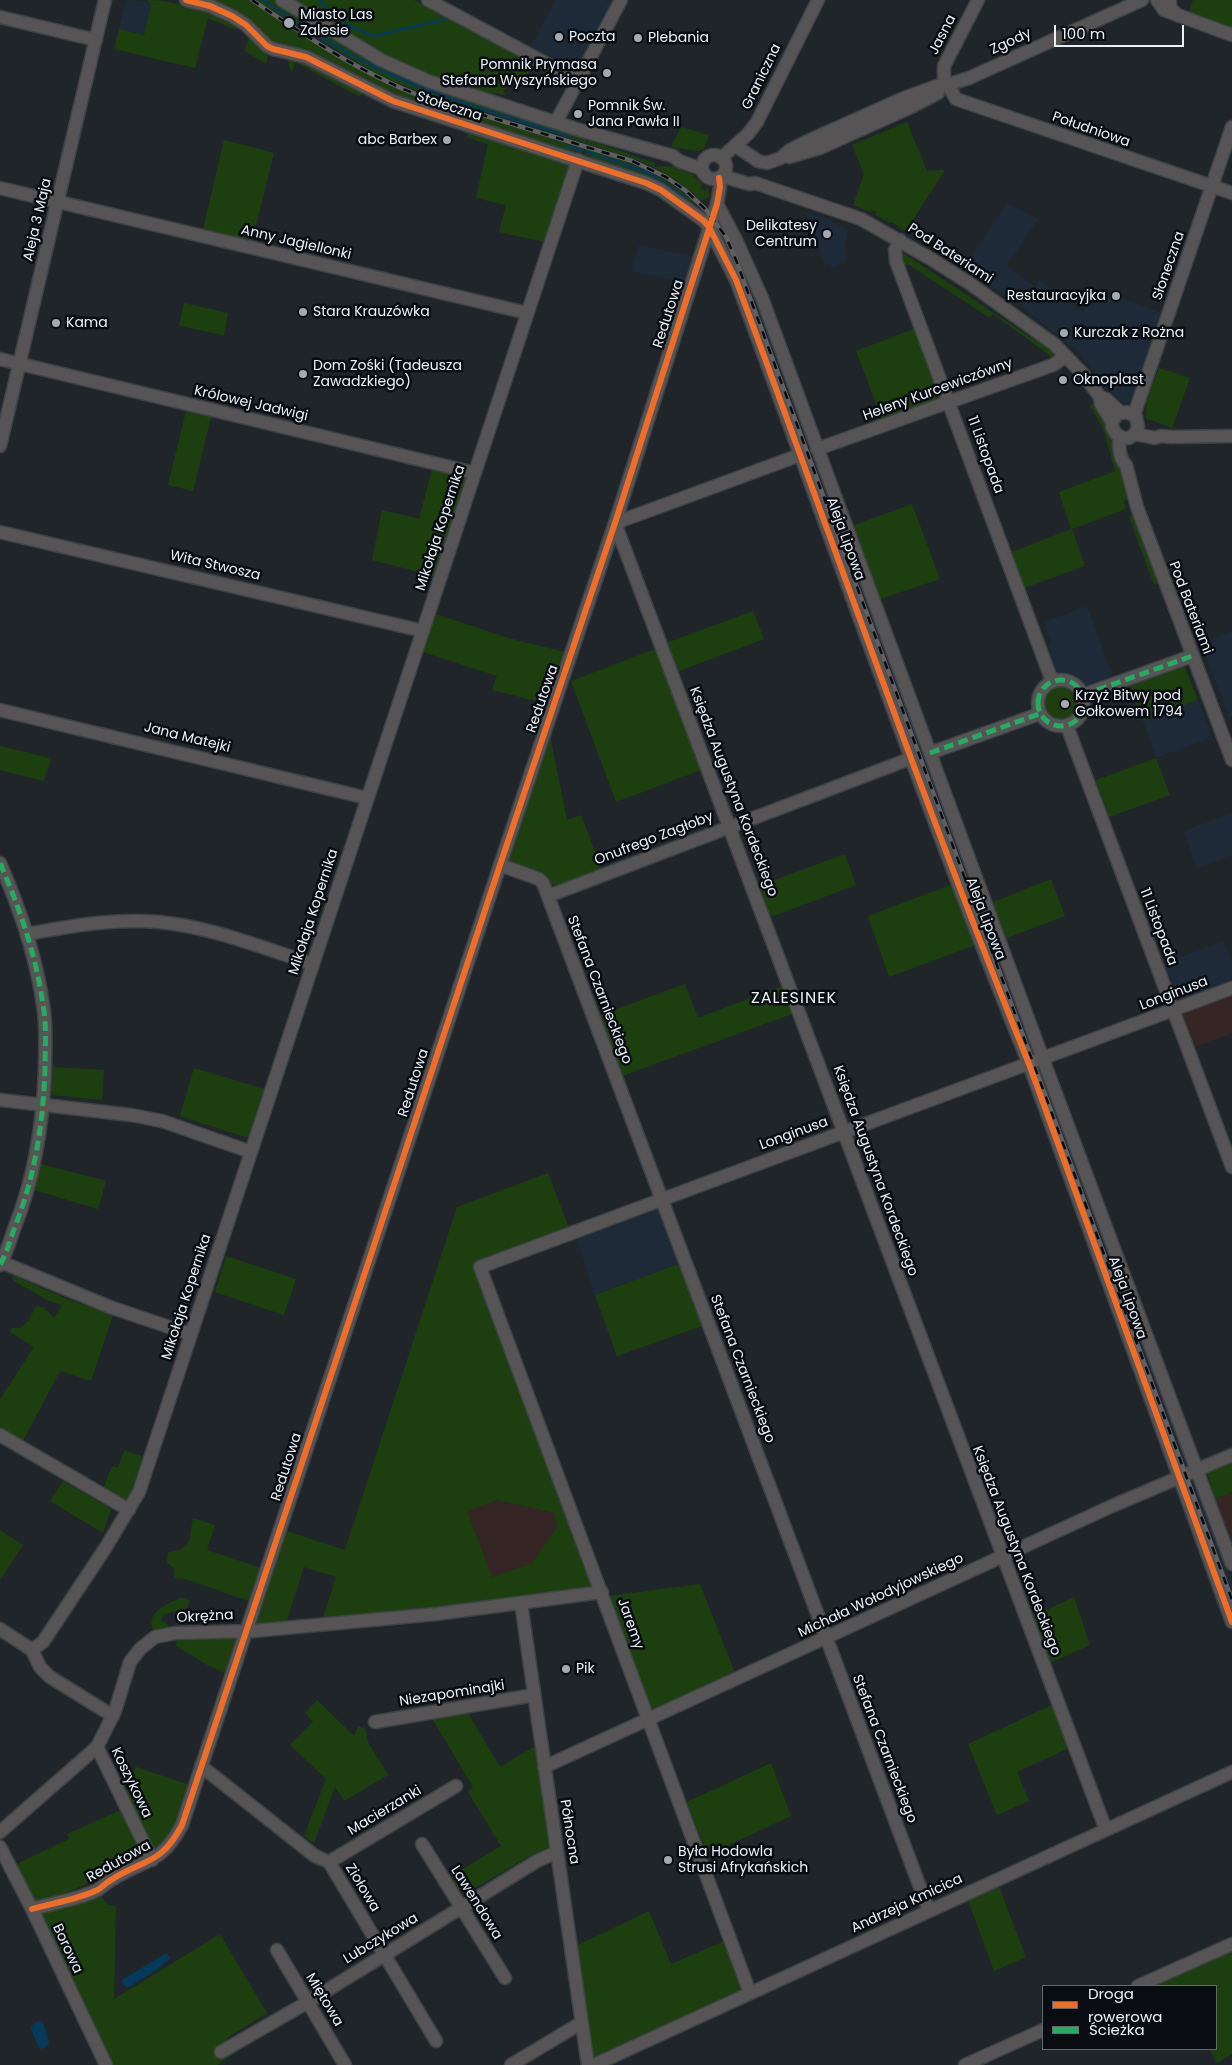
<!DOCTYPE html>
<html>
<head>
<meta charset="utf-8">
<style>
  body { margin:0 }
  #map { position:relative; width:1232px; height:2065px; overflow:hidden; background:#20252a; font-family:Poppins,sans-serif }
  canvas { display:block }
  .legend { position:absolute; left:1042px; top:1985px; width:175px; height:65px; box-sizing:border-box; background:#090d11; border:1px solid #63686d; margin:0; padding:6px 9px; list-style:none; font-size:15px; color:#ebf1f8 }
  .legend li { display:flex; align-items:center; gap:10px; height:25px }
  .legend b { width:25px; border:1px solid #63686d }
  .scale { position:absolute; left:1054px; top:25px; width:130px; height:22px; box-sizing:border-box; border:2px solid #ebf1f8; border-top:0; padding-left:6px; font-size:15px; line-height:18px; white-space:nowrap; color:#ebf1f8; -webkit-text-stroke:4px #090d11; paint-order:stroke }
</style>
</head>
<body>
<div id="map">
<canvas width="1232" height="2065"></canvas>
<ul class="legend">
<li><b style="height:6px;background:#ee6e29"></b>Droga rowerowa</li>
<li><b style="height:6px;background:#26ab63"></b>Ścieżka</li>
</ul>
<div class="scale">100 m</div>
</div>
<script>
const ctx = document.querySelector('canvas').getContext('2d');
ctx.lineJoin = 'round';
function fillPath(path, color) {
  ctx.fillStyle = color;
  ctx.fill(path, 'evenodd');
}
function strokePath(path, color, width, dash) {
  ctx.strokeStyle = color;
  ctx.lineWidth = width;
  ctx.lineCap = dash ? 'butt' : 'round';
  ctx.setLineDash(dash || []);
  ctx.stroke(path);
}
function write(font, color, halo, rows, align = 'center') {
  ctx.font = font + ' Poppins,sans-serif';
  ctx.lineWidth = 5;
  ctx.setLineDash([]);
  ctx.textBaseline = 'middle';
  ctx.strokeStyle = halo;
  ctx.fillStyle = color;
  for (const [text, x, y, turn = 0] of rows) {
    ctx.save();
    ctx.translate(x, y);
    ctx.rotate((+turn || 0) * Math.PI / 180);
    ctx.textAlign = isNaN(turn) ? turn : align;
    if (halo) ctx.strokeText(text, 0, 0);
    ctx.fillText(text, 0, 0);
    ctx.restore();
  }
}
const built = new Path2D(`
  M126,0L152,3L144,35L119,29Z
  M248,0H256L382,77L423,93L586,143L585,145L587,144L643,163L660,170L685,186L702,201L700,202L702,205L705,204L710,210L706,215L698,203L672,183L634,165L586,149L585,148L584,149L553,139L390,86L336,56Z
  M555,0H605L613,4L580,67L571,70L530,48Z
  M1007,203L1038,219L1007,266L1035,287L1039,280L1082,311L1108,294L1162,313L1136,395L1125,404L1110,392L1073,346L1072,347L1022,307L964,268Z
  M805,212L836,223V225L848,230L844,248L846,250L847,262L831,268L830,264L825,266Z
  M719,220L734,239L1037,1054L1028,1058L716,228Z
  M639,245L696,257L688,283L631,271Z
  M1087,606L1114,679L1087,689L1074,680L1057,677L1047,652L1050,651L1048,646L1051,644L1044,622Z
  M1232,631V716L1229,717L1201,643Z
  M1198,700L1212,738L1156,758L1143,721Z
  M1232,813V855L1197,868L1184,831Z
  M1224,941L1232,962V983L1178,1003L1162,964Z
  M1041,1062L1189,1466L1179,1471L1032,1066Z
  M660,1207L681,1263L595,1295L576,1237Z
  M1193,1476L1232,1583V1616L1182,1481Z`);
const industrial = new Path2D(`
  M1232,993V1033L1195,1047L1182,1012Z
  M1232,1492V1544L1215,1499Z
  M497,1500L554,1513L557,1527L532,1563L491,1577L466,1511Z`);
const green = new Path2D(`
  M148,0C175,0 214,13 237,27L236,30L208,18L195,68L114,49L119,29L144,35L151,4L147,2Z
  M202,0H248L336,56L390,86L441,104L584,149L582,153L557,147L556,150L407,102L277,47Z
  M256,0H274L318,30L356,52L430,87L572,133L571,136L587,140L586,143L423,93L382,77Z
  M290,0H414L429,8L430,7L435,9L434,11L455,22L457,21L460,22L459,25L481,36L483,34L486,36L485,38L535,65L539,63L548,71L544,74L542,68L506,82L508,88L503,90L506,96L496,93L495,94C476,89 455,85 436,78C384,59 337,28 290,0Z
  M1193,0H1232V29L1192,16L1193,14L1189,13Z
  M249,36L268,54L266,64L245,51Z
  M289,60L304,63L362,92L360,97L295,62L292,73L288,64Z
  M907,122L927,171L945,170L906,231L928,246L892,222L890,223L875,215L877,212L871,210L870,212L853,205L864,174L852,145Z
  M681,127L709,135L704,149L698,151L671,147Z
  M468,133L570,165L555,224L550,223L544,242L499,232L506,205L476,198L488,144L466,137Z
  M224,140L274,153L252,241L203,229Z
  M588,140L655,163L654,167L673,166L692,174L702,184L701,189L706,191L707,187L708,188L709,197L702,201C689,190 676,179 661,171C638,158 611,153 587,144Z
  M586,149C628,162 662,173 696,203H692L589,159L590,156L584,154Z
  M903,253L1030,337L1038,339L1053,352V359L1051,361L1052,358L1044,351L993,314L990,318L908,264L905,266L923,313L921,314L899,256Z
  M184,303L228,313L224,335L179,326Z
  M916,328L944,401L884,424L856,351Z
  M1159,368L1190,378L1172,428L1146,418L1147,400Z
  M1094,403L1105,420L1128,499L1123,501L1126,509L1072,529L1085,566L1024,588L1012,552L1071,529L1059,492L1115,471L1103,428L1090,406Z
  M186,411L211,417L193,491L168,485Z
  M432,470L466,477L434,576L372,560L382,510L419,519Z
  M912,504L940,579L880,599L852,526Z
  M1133,515L1158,584L1154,585L1129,516Z
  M753,611L764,639L677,672L666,643Z
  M435,614L508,638L565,652L548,704L492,690L497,676L423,652Z
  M658,648L704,769L616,802L571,681Z
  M1184,665L1198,700L1143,721L1129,685Z
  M1043 703a18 18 0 1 1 36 0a18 18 0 1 1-36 0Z
  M550,735L567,820L581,815L602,870L563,884L550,885L512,864L508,860Z
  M0,746L51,758L44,781L0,770Z
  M1156,758L1170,795L1109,817L1096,780Z
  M845,854L856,885L771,917L758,886Z
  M1051,879L1065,916L1004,939L991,903Z
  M956,883L978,944L889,977L868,916Z
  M685,984L698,1018L785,985L795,1013L622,1076L598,1016Z
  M53,1067L104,1070L102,1100L51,1095Z
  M194,1068L264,1089L248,1138L180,1116Z
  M41,1164L106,1181L98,1209L34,1190Z
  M548,1173L570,1231L478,1264L592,1587L590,1590L321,1624L336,1577L304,1567L285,1626L255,1627L287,1531L345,1550L457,1207ZM497,1500L554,1513L557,1527L532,1563L492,1577L467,1511Z
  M226,1256L296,1279L284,1315L215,1292Z
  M681,1263L705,1325L617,1356L595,1295Z
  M14,1276L67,1299L113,1315L91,1381L60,1371L23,1441L0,1428V1399L34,1347L10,1332L12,1328H21L29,1320L36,1306L43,1307L54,1318L62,1305L49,1301L14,1281L12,1278Z
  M124,1450L143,1457L128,1500L115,1496L103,1489L112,1466L118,1468Z
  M1232,1461V1492L1215,1499L1207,1472Z
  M63,1481L111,1509L103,1533L50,1501Z
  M193,1518L215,1525L207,1550L261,1568L249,1601L185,1579L174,1578V1568L167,1563L168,1552L182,1549L189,1542Z
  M0,1530L23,1545L0,1580Z
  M700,1584L735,1673L650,1712L608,1596Z
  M1074,1597L1090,1645L1048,1664L1031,1617Z
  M180,1598H185L190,1601L187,1608L164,1614L161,1620L168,1625V1628L154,1631C144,1613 166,1605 180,1598Z
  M239,1636L227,1674L209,1666L176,1646L177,1641Z
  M317,1700L354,1736L358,1726L366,1729L368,1742L388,1775L344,1801L335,1787L314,1843L304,1836L326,1779L290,1745L313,1722L305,1713Z
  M1054,1704L1071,1747L1017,1772L1029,1801L997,1815L968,1744Z
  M466,1710L500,1767L537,1745L552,1845C546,1851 541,1856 533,1854L470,1891L458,1889L451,1876L501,1846L468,1792L473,1787L430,1715Z
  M771,1763L791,1816L707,1855L687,1802Z
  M136,1767L190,1785L173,1835L156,1853L124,1795Z
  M123,1809L146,1858L36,1906L15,1865L69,1839L67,1834Z
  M998,1884L1026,1957L994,1971L967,1898Z
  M97,1891L108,1905L116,1906L114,1999L220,1934L267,2013L227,2038L237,2052L217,2065H113L39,1912Z
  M649,1911L671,1964L727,1940L745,1990L594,2060L576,1946Z
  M1232,1946V2054L1217,2063L1209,2049H1216V1986H1146Z`);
const water = new Path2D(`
  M166,1953L170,1958L158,1969L129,1987L123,1985L122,1980Z
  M40,2021L44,2024L49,2043L47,2047L42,2049L39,2048L30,2027L36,2022Z`);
const stream = new Path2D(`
  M263,0C302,25 343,52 385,72C444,99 507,117 569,136
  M319,0L340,22L374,36L446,19
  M566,146L582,150
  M587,152L647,172L685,197`);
const minor = new Path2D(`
  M186,0L210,6L232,16L246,25L267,46L273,49L306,57L393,101L646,183L661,190L704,221L709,227L736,280C833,541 924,805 1029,1064L1232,1622
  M282,0L381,60L428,81L576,129L673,156L679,161L702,169
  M428,0L577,80
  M978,0L944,66V78L956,99L1232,193
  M1157,0L1164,10L1232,35
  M1170,0V8L1179,16
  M0,17L96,40
  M556,122L621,0
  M736,146L758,161L767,163L781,158L790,150L812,139L904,98L937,86L947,85L969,78L1142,0
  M702 167a12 12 0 1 1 24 0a12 12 0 1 1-24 0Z
  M789,157L820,148L909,108L938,93
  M721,158L748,134L757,122L818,0
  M722,176L749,184L755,183L861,219L931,259L969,283L1054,344L1083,374L1100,397L1101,404L1112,422V427L1116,434L1123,438H1129L1135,434L1138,427L1136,417L1127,412L1117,414L1112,422
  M0,188L527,313
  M717,204L736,240L762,298L1043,1059L1232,1564
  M900,240L895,250L896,261L1052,681
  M0,359L475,473
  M1100,397L1106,399L1120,412
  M1134,415L1232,127
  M1135,434L1155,438L1161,436L1171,437L1232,436
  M1119,437C1119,447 1119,458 1126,465L1137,507L1232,760
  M0,446L105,0
  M817,449L1053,365L1066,356
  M800,455L615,523L1106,1830
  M0,532L423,631
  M1038 703a23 23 0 1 1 46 0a23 23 0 1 1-46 0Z
  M1083,695L1192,656
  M0,710L367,798
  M1067,726L1232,1167
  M930,753L1039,714
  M0,863C20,909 36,955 43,1005C47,1026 45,1048 45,1069C43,1125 35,1177 14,1229C10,1241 6,1254 0,1265
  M500,865L539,879L543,883L929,1911
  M548,896L912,758
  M27,934C71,926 115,918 159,922C212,927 263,948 313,964
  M0,1100L131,1115L162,1121L251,1152
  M1,1262L110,1307L190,1334
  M0,1435L129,1510
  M521,1603L588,2065
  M0,1629L32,1650L40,1667L50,1677L113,1716
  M32,1650L43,1642L106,1547L139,1492L578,160
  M375,1722L534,1695
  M97,1747L152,1860
  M201,1766L315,1856L329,1862L436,2041
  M544,1767L1112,1506L1232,1455
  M0,1832L97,1747L115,1711L130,1662L140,1649L155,1637L175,1633L253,1631L436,1614L602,1592
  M422,1844L505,1978
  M0,1847L32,1909L106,2065
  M329,1862L456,1786
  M32,1909C52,1903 76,1900 95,1891C101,1889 105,1883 111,1880C144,1859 161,1865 182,1825L500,865L615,523L717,204L720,187L719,178
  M277,1950L345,2065
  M1138,1986L1232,1944
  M750,1993L480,1267L1232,988
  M221,2052L308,2002L537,1861L557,1852
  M511,2065L581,2023
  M594,2065L1232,1772
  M965,2065L1043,2030`);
const rail = new Path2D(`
  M252,0C304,35 359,72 418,95L632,161L666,177L686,191L706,210L726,237L736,260L1232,1600`);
const quiet = new Path2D(`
  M1038 703a23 23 0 1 1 46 0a23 23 0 1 1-46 0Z
  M1083,695L1192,656
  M930,753L1039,714
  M0,863C20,909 36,955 43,1005C47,1026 45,1048 45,1069C43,1125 35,1177 14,1229C10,1241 6,1254 0,1265`);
const cycleway = new Path2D(`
  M186,0L210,6L232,16L246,25L267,46L273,49L306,57L393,101L646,183L661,190L704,221L709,227L736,280C833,541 924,805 1029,1064L1232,1622
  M32,1909C52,1903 76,1900 95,1891C101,1889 105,1883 111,1880C144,1859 161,1865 182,1825L500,865L615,523L717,204L720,187L719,178`);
const markers = [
  [289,23,6,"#a4aab0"],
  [559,37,5,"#a4aab0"],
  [638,38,5,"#a4aab0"],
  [607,73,5,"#a4aab0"],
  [578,114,5,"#a4aab0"],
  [447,140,5,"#a4aab0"],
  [827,234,5,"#a4aab0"],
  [1116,296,5,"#a4aab0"],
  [303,312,5,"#a4aab0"],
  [56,323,5,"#a4aab0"],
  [1064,333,5,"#a4aab0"],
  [303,374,5,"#a4aab0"],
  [1063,380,5,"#a4aab0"],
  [1065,704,5,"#a4aab0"],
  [566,1669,5,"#a4aab0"],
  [668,1860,5,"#a4aab0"]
];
const poiNames = [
  ["Miasto Las",300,15],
  ["Zalesie",300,31],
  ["Poczta",569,37],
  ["Plebania",648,38],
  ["Pomnik Prymasa",597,65,"right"],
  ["Stefana Wyszyńskiego",597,81,"right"],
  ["Pomnik Św.",588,106],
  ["Jana Pawła II",588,122],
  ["abc Barbex",437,140,"right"],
  ["Delikatesy",817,226,"right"],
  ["Centrum",817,242,"right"],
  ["Restauracyjka",1106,296,"right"],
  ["Stara Krauzówka",313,312],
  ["Kama",66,323],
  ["Kurczak z Rożna",1074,333],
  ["Dom Zośki (Tadeusza",313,366],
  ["Zawadzkiego)",313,382],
  ["Oknoplast",1073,380],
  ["Krzyż Bitwy pod",1075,696],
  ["Gołkowem 1794",1075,712],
  ["Pik",576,1669],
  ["Była Hodowla",678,1852],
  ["Strusi Afrykańskich",678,1868]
];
const streetNames = [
  ["Jasna",943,35,-63],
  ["Zgody",1011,42,-25],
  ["Graniczna",762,77,-64],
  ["Stołeczna",449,107,18],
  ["Południowa",1091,130,19],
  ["Aleja 3 Maja",38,220,-77],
  ["Anny Jagiellonki",296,243,13],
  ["Pod Bateriami",950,254,33],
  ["Słoneczna",1169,266,-71],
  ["Redutowa",669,314,-72],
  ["Heleny Kurcewiczówny",938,390,-20],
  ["Królowej Jadwigi",251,404,13],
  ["11 Listopada",985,455,70],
  ["Mikołaja Kopernika",441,528,-72],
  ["Aleja Lipowa",845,539,70],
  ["Wita Stwosza",215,566,13],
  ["Pod Bateriami",1190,608,69],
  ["Redutowa",543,699,-71],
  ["Jana Matejki",187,738,14],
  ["Księdza Augustyna Kordeckiego",733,792,69],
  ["Onufrego Zagłoby",654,839,-21],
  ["Mikołaja Kopernika",314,912,-72],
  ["Aleja Lipowa",985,919,69],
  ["11 Listopada",1158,927,69],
  ["Stefana Czarnieckiego",599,990,69],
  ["Longinusa",1174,994,-21],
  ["Redutowa",414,1083,-72],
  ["Longinusa",794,1134,-20],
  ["Księdza Augustyna Kordeckiego",875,1171,70],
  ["Mikołaja Kopernika",187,1297,-72],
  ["Aleja Lipowa",1127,1298,70],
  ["Stefana Czarnieckiego",742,1369,69],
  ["Redutowa",287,1467,-72],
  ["Księdza Augustyna Kordeckiego",1016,1551,69],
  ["Michała Wołodyjowskiego",881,1596,-25],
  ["Okrężna",205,1617,-3],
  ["Jaremy",630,1624,70],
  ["Niezapominajki",452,1694,-9],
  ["Stefana Czarnieckiego",884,1749,69],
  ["Koszykowa",131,1783,64],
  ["Macierzanki",385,1811,-31],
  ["Północna",569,1832,81],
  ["Redutowa",119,1862,-29],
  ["Ziołowa",362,1888,59],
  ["Lawendowa",476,1903,58],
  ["Andrzeja Kmicica",907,1904,-25],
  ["Lubczykowa",381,1939,-31],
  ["Borowa",67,1949,65],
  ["Miętowa",324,2000,59]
];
const quarterNames = [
  ["ZALESINEK",794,999]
];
fillPath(built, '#1e2a37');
fillPath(industrial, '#352524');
fillPath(green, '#1d3f10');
fillPath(water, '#053a5a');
strokePath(stream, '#053a5a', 2.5);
strokePath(minor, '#3d4246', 15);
strokePath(minor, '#565454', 12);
strokePath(rail, '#606061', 4.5);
strokePath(rail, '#090d11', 2.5, [8]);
strokePath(quiet, '#26ab63', 5, [10, 5]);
strokePath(cycleway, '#ee6e29', 6);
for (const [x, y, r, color] of markers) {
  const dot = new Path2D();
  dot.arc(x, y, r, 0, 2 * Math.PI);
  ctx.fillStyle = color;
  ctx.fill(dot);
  strokePath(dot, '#090d11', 2);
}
write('14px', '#ebf1f8', '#090d11', poiNames, 'left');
write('14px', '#ebf1f8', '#090d11', streetNames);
ctx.letterSpacing = '1px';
write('16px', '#ebf1f8', '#090d11', quarterNames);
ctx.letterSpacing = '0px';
</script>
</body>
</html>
